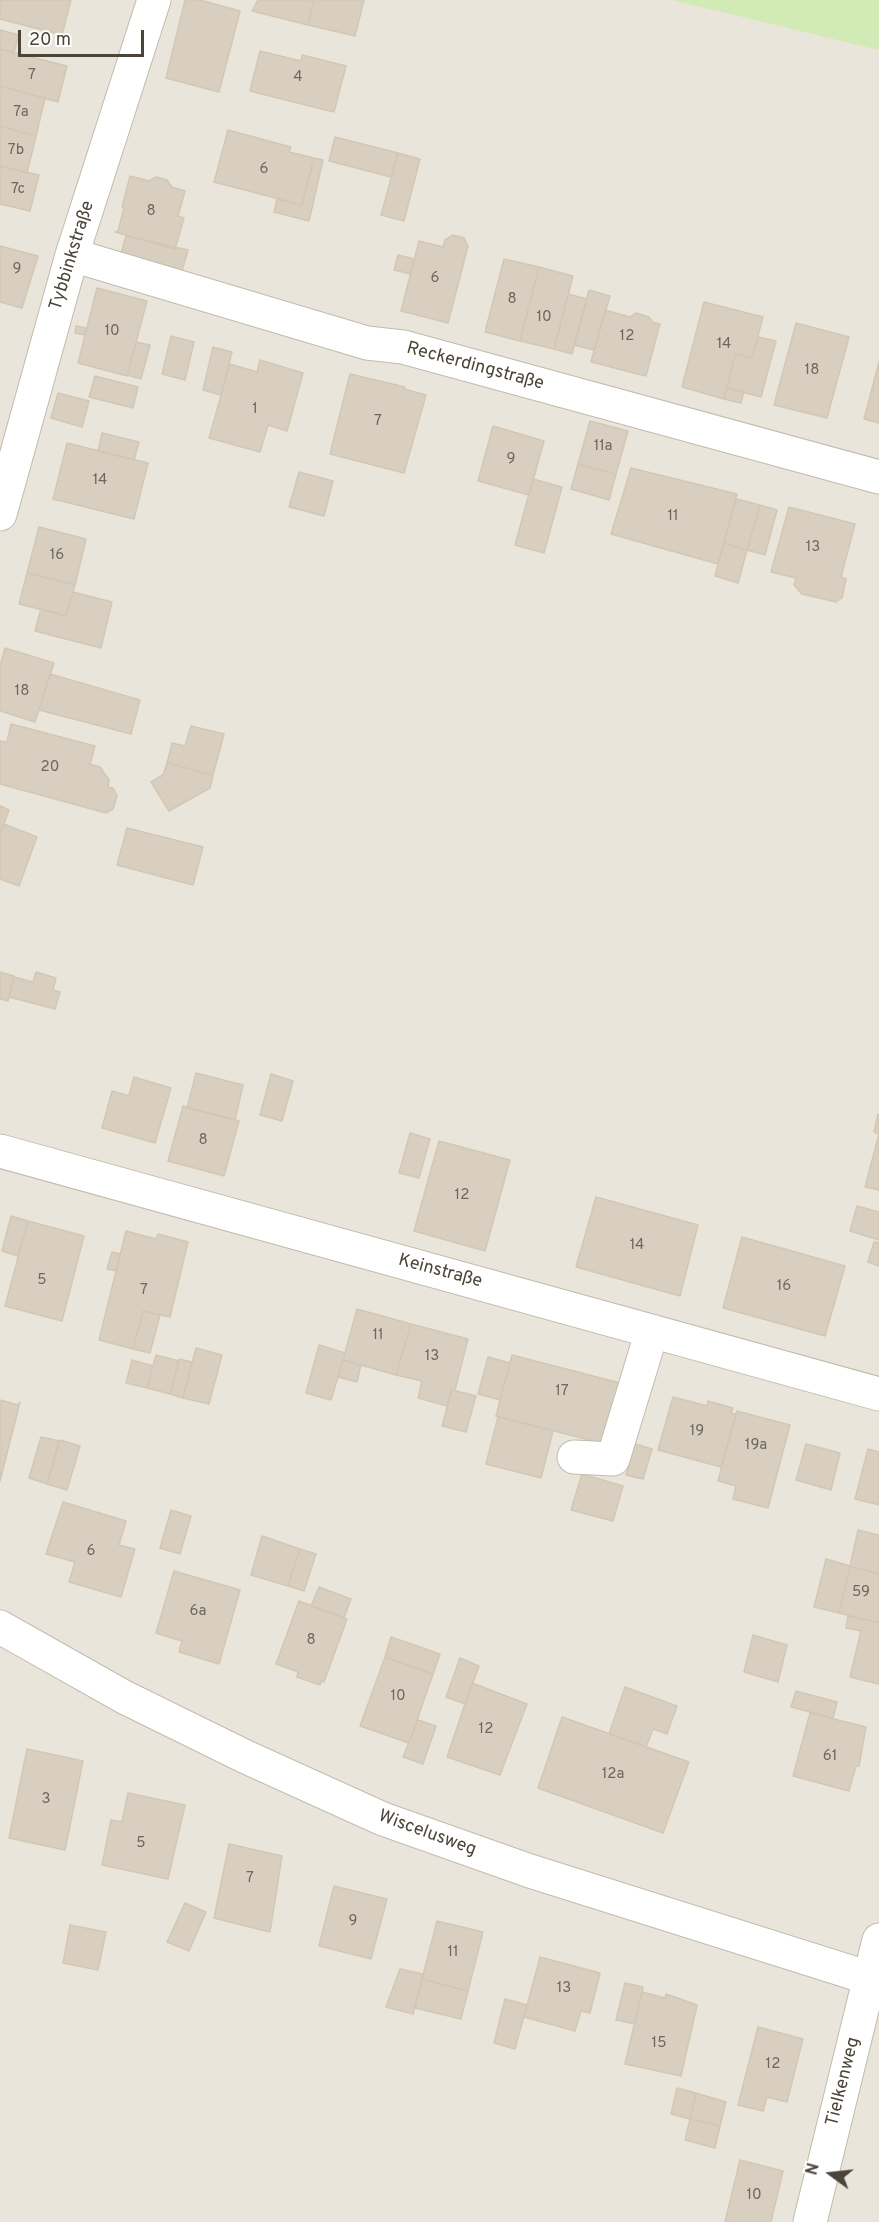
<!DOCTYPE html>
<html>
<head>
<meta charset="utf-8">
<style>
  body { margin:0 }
  #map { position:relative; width:879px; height:2222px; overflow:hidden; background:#f6f3ec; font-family:Overpass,sans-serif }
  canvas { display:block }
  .north { position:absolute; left:801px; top:2144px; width:60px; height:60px; -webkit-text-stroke:4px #fff; paint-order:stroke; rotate:285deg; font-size:16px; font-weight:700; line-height:24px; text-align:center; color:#4b4439 }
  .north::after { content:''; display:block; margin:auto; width:21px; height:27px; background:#4b4439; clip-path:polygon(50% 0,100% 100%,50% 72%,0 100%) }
  .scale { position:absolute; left:18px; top:30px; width:126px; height:27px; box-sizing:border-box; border:3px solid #4b4439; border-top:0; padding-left:8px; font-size:18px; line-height:21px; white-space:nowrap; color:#4b4439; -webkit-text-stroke:4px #fff; paint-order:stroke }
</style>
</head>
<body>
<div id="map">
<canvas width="879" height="2222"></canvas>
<div class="north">N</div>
<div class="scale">20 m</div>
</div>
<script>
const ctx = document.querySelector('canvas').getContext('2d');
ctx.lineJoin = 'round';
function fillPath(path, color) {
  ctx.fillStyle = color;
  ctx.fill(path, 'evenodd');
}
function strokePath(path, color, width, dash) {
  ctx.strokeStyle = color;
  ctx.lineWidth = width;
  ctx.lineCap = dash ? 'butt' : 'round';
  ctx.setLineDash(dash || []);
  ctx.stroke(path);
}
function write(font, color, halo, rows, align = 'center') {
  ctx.font = font + ' Overpass,sans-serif';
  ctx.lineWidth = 5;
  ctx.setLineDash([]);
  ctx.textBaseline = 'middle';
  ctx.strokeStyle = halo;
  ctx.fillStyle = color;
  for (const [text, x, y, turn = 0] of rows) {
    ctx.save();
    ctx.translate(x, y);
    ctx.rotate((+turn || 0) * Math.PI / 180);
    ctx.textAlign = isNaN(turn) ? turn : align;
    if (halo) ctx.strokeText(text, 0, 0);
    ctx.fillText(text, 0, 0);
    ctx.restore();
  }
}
const residential = new Path2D(`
  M0,0H879V2222H0Z`);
const green = new Path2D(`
  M672,0H879V50Z`);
const building = new Path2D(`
  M0,0H71L62,35L0,19Z
  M185,0H200L240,11L219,92L166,78Z
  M258,0H314L308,25L252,11Z
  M314,0H364L355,36L308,25Z
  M0,30L19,35L14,52L0,49Z
  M0,49L67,66L58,102L0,86Z
  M260,51L301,61L302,55L346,66L334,112L250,91Z
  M0,86L45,98L36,136L0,126Z
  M0,126L36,136L27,173L0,166Z
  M228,130L291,147L289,152L314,158L302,205L214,182Z
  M335,137L398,153L391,177L329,161Z
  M398,153L420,159L404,221L381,215Z
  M314,158L323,160L309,221L274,212L277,199L302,205Z
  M0,166L39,175L30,211L0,204Z
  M130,176L149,181L156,177L167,180L172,187L185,191L178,216L184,218L175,249L115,232L118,231L124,208L122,207Z
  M453,235L464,238L468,246L448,323L401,311L419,241L443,247L445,240Z
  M126,236L188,250L182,271L121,254Z
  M0,246L38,256L22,308L0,302Z
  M398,255L414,259L410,274L394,270Z
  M504,259L539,267L520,341L485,332Z
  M539,267L573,276L554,349L520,341Z
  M97,288L147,301L127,376L78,363Z
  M589,290L610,296L594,350L574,345Z
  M568,294L587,299L572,354L554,349Z
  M704,302L763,317L752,358L735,354L724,399L682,387Z
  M605,310L630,317L636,313L649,317L652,322L660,324L646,376L591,362Z
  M796,323L849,337L827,418L774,405Z
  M76,326L86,328L85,335L75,333Z
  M171,336L194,342L185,380L162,374Z
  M758,337L776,341L761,397L727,388L735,354L752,358Z
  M136,342L150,345L141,379L127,375Z
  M213,347L232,352L221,395L203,390Z
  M260,360L303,373L287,431L268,425L260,452L209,438L230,364L257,372Z
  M879,362V423L864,419Z
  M350,374L405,387L404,389L426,395L404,473L330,454Z
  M95,376L138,387L133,408L89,397Z
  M727,388L744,392L741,403L724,399Z
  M58,393L89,401L82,427L51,418Z
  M590,421L628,431L616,474L578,464Z
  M493,426L544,441L529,495L478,481Z
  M102,433L139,442L134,460L98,451Z
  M67,443L148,463L134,519L53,499Z
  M578,464L616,474L609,500L571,489Z
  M631,468L737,494L718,564L611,534Z
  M299,472L333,481L324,516L289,507Z
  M533,479L562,487L544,553L515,545Z
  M736,499L760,505L747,550L724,543Z
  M760,505L777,510L765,555L747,550Z
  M789,507L855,524L841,577L846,579L842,598L836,602L802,594L794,585L796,578L771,572Z
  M39,527L86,539L75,585L27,573Z
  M724,543L747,550L738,583L715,576Z
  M27,573L75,585L66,616L19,604Z
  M73,592L112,602L101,648L35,631L41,609L66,616Z
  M5,648L54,663L35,722L0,711V666Z
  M50,674L140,700L131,734L39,710Z
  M11,724L95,746L90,764L100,767L109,780L108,787L113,788L117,796L113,809L106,813L0,784V741L7,742Z
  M191,726L224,734L213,775L167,763L172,743L185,746Z
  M167,763L213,775L210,788L169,811L151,782L163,775Z
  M0,806L9,810L0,835Z
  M4,824L37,837L19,886L0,879V835Z
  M127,828L203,847L193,885L117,865Z
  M0,972L14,976L8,1001L0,999Z
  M36,972L56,978L53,990L60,992L55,1009L9,997L14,977L33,982Z
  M196,1073L243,1085L235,1120L187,1108Z
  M271,1074L293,1081L282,1121L260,1115Z
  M134,1077L171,1088L155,1143L102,1128L112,1091L129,1096Z
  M183,1106L239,1121L224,1176L168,1161Z
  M878,1114L879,1115V1134L874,1132Z
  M410,1133L430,1139L419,1178L399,1173Z
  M879,1134V1190L865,1187Z
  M439,1141L510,1160L485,1251L414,1231Z
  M596,1197L698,1225L680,1296L576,1267Z
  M857,1206L879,1212V1240L850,1231Z
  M11,1216L28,1221L18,1256L2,1251Z
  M28,1221L84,1236L62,1321L5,1306Z
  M126,1231L156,1239L158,1234L188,1242L170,1317L143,1311L133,1349L99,1340Z
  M742,1237L845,1266L825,1336L723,1308Z
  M874,1242L879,1243V1266L868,1262Z
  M112,1252L120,1254L116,1271L107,1269Z
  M357,1309L411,1324L396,1375L343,1360Z
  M143,1311L160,1315L150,1353L133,1349Z
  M411,1324L468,1339L455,1390H451L447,1406L418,1398L422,1381L396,1375Z
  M319,1345L345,1353L331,1400L306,1393Z
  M196,1348L222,1355L209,1404L183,1398Z
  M156,1355L179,1361L170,1394L147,1388Z
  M512,1355L624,1384L609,1445L496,1416Z
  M488,1357L510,1363L500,1400L478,1394Z
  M179,1359L192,1362L183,1398L170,1394Z
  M132,1360L153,1366L147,1388L126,1383Z
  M343,1360L361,1365L357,1382L338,1377Z
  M452,1390L476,1396L466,1432L442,1426Z
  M673,1397L707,1406L708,1401L733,1408L731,1413L736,1414L721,1467L658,1450Z
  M0,1400L18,1405L20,1402L0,1481Z
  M737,1411L790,1425L768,1508L733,1499L736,1486L718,1481Z
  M498,1417L553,1431L541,1478L486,1464Z
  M41,1437L59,1441L47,1484L29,1478Z
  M60,1440L80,1446L67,1490L47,1484Z
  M635,1444L652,1449L643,1479L626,1475Z
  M806,1444L840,1453L831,1490L796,1480Z
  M868,1449L879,1452V1505L855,1499Z
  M582,1474L623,1486L613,1521L571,1510Z
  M63,1502L126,1521L119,1545L135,1549L121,1597L69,1582L75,1562L46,1554Z
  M171,1510L191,1516L180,1554L160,1548Z
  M858,1530L879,1535V1574L850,1566Z
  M262,1536L300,1549L288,1586L251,1575Z
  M300,1549L316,1554L304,1591L288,1586Z
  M826,1559L850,1566L839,1613L814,1607Z
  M850,1566L879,1574V1623L839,1613Z
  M174,1571L240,1590L219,1664L179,1652L182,1641L156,1633Z
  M319,1587L351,1599L344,1618L311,1606Z
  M299,1601L347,1619L324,1682L321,1681L320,1685L297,1677L298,1672L276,1664Z
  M848,1616L879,1623V1684L850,1677L861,1631L846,1628Z
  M753,1635L787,1645L778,1682L744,1672Z
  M391,1637L440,1654L433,1674L385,1657Z
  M385,1657L433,1674L409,1743L360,1726Z
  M460,1658L479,1666L465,1704L446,1697Z
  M472,1683L527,1704L500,1775L447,1757Z
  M625,1687L677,1706L667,1734L653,1729L646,1747L609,1734Z
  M796,1691L837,1702L833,1718L791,1707Z
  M810,1713L866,1727L859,1766H856L849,1791L793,1776Z
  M562,1717L689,1762L663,1833L538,1788Z
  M418,1720L436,1726L423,1764L403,1757Z
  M27,1749L83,1761L65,1850L9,1838Z
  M128,1793L185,1805L168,1879L102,1865L111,1820L122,1822Z
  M229,1844L282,1856L270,1932L214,1918Z
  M334,1886L387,1899L371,1959L319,1946Z
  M185,1903L206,1912L189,1951L167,1942Z
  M437,1921L483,1932L468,1991L422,1979Z
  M70,1925L106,1932L98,1970L63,1963Z
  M540,1957L600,1973L590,2013L581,2011L575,2031L524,2017Z
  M400,1969L423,1974L413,2014L386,2007Z
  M422,1979L468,1991L461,2019L415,2008Z
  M625,1983L643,1987L635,2024L616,2020Z
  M642,1992L665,1998L666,1994L697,2005L681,2076L625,2064Z
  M505,1999L527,2005L515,2049L494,2043Z
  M758,2027L803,2039L787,2102L767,2097L763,2111L738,2105Z
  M677,2088L696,2093L690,2119L671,2114Z
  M696,2093L726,2102L720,2126L690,2119Z
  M690,2119L720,2126L715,2148L685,2140Z
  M740,2160L783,2171L771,2222H725Z`);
const minor = new Path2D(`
  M72,255L367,343L403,347L879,477
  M0,514L72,255L154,0
  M0,1151L879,1394
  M574,1457L613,1459L652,1331
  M0,1627L124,1697L246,1757L383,1819L530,1871L879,1981
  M810,2222L879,1940`);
const numberNames = [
  ["7",32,76],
  ["4",298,78],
  ["7a",21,113],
  ["7b",16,151],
  ["6",264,170],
  ["7c",18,190],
  ["8",151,212],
  ["9",17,270],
  ["6",435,279],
  ["8",512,300],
  ["10",544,318],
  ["10",112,332],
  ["12",627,337],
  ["14",724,345],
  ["18",812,371],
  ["1",255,410],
  ["7",378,422],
  ["11a",603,447],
  ["9",511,460],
  ["14",100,481],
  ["11",673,517],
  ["13",813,548],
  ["16",57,556],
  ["18",22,692],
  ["20",50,768],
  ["8",203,1141],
  ["12",462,1196],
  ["14",637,1246],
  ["5",42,1281],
  ["16",784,1287],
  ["7",144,1291],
  ["11",378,1336],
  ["13",432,1357],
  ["17",562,1392],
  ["19",697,1432],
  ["19a",756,1446],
  ["6",91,1552],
  ["59",861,1593],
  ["6a",198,1612],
  ["8",311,1641],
  ["10",398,1697],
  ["12",486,1730],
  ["61",830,1757],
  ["12a",613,1775],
  ["3",46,1800],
  ["5",141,1844],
  ["7",250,1879],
  ["9",353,1922],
  ["11",453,1953],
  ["13",564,1989],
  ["15",659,2044],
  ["12",773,2065],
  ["10",754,2196]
];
const streetNames = [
  ["Tybbinkstraße",73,256,-73],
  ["Reckerdingstraße",475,367,15],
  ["Keinstraße",440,1272,15],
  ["Wiscelusweg",427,1834,20],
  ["Tielkenweg",844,2082,-76]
];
fillPath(residential, '#eae5da');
fillPath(green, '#d2eab5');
fillPath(building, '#d8cfc1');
strokePath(building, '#d3c7b4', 1.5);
strokePath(minor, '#c2bbae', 35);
strokePath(minor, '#fff', 33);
write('15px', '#6e675b', null, numberNames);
write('18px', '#4b4439', '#fff', streetNames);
</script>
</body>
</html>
